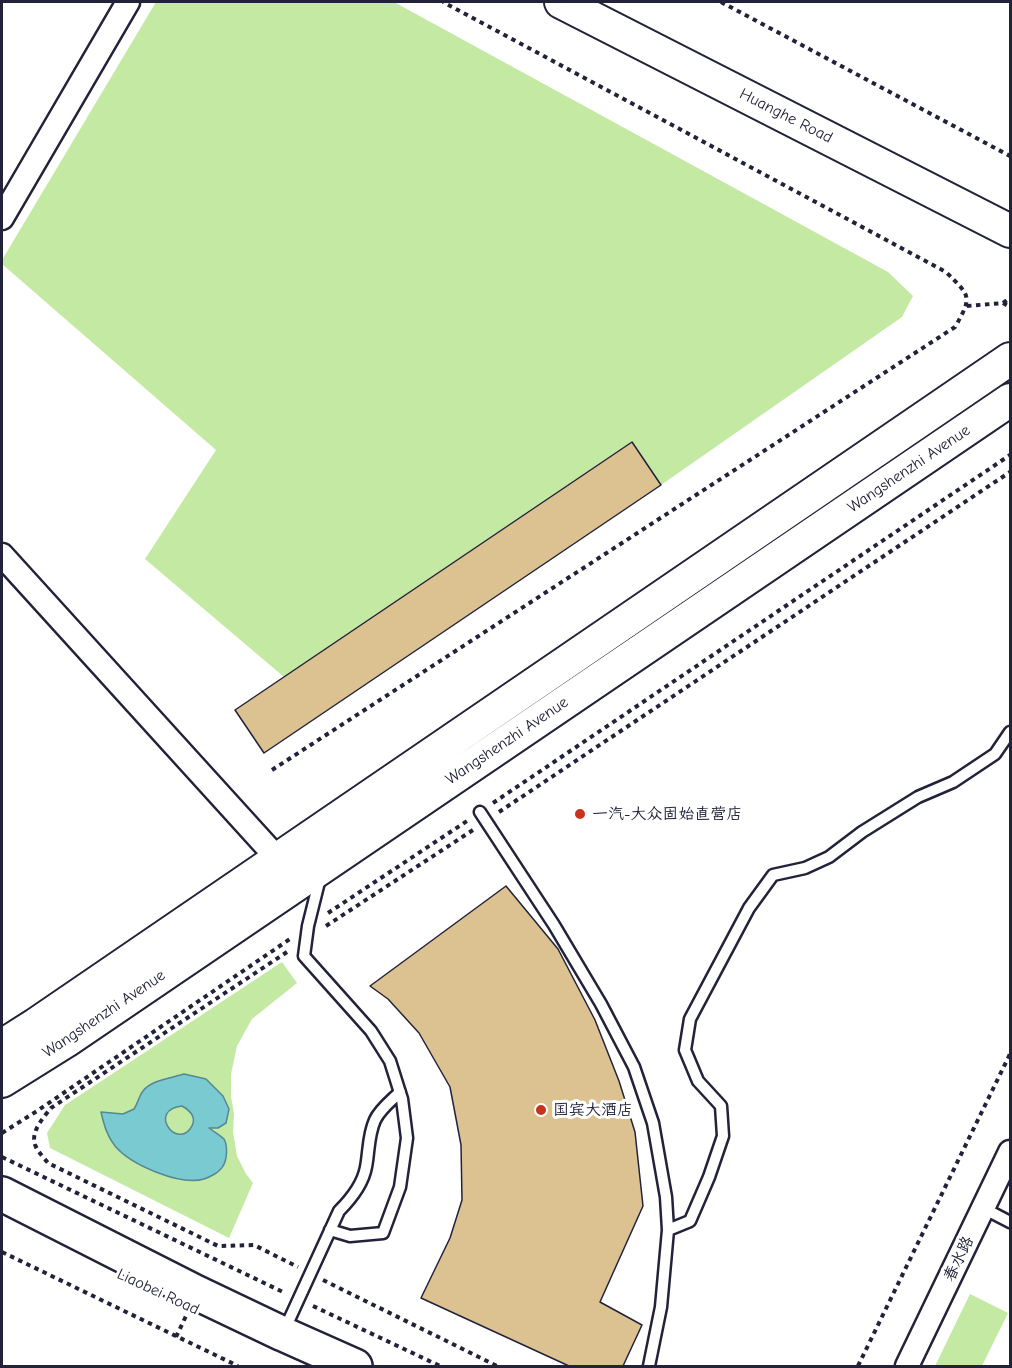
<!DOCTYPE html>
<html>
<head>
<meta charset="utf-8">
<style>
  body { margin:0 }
  #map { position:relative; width:1012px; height:1368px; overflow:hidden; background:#fff; font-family:"Comic Neue",sans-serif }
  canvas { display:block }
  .frame { position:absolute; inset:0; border:3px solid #22223b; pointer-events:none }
</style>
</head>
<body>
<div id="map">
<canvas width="1012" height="1368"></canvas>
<div class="frame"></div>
</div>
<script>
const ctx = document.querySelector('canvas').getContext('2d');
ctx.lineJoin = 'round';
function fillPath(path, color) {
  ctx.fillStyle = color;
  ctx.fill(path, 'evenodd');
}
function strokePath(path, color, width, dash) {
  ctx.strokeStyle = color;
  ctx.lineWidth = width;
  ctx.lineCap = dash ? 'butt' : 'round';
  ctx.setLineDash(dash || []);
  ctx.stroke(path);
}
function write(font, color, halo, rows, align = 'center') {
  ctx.font = font + ' "Comic Neue","LXGW WenKai TC",sans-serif';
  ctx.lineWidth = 6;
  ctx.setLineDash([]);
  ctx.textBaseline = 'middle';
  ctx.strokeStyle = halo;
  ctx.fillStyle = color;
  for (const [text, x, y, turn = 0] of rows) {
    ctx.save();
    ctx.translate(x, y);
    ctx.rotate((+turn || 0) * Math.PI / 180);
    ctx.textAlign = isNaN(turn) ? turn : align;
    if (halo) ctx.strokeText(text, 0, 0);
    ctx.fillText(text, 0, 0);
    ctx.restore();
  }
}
const green = new Path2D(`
  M156,2H394L888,272L913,296L902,317L661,485L631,442L284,677L145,559L216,450L2,264V260Z
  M282,962L297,983L252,1019L237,1046L231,1074V1096L234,1114L233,1132L237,1156L246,1174L253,1183L229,1238L50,1148L47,1133L65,1105Z
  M970,1294L1008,1313L982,1366H935Z`);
const water = new Path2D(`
  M184,1074L206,1079L223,1096L229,1109L226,1123L218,1128H209C213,1131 220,1135 224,1139C228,1146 227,1160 223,1166C220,1172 210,1177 204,1179C180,1186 131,1165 115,1146C107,1136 104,1125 101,1112L123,1114L134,1109C138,1103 139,1096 143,1091C151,1080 171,1078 184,1074ZM182,1106C191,1111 198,1119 190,1129C175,1148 148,1110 182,1106Z`);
const building = new Path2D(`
  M632,442L661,485L264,753L235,710Z
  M506,886L558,949L595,1020L619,1081L635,1132L643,1206L600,1302L642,1325L623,1366H569L421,1298L450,1238L462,1200L461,1145L450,1087L419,1033L388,999L370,986Z`);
const path = new Path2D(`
  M721,2L1010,156
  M1003,303L1010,298
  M967,306L1003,303L1010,307
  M272,770L955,327C973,296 970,296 946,272L443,2
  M493,803L1010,455
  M499,812L1010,472
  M328,913L467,821
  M326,926L473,830
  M287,952L51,1108C43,1118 29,1133 36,1147C39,1153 44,1158 48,1163L218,1246L254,1245L298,1267
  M2,1133L37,1111L290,939
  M2,1157L285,1293
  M2,1252L238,1366
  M323,1280L497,1366
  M313,1306L440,1366
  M176,1337L186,1316
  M858,1366L1010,1054`);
const lane = new Path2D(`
  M480,812L554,925L601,1004L634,1067L653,1123L666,1197L668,1230L661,1307L649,1366
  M320,878L308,926L304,956L371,1031L390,1061L402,1099L407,1138L400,1187L383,1233L350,1236L330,1230
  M983,1208L1010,1222
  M668,1230L690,1221L709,1177L723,1136L721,1106L698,1081L685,1050L690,1019L749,908L773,875L805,868L829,857L862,832L918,797L953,782L995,754L1010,732
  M284,1331L339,1211C351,1199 363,1184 366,1167C369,1152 368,1135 375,1120C380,1109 391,1101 400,1092`);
const street = new Path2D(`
  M2,218L128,2
  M2,555L288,870
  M907,1366L1010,1152`);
const secondary = new Path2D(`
  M561,2L1010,231
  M2,1046L35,1025L1010,359
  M2,1081L66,1041L1010,400`);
const primary = new Path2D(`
  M2,1194L197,1293L283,1334L355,1366`);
const markers = [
  [580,814,6,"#c8321e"],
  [541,1110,6,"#c8321e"]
];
const streetNames = [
  ["Huanghe Road",786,116,27],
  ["Wangshenzhi Avenue",909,469,-34],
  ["Wangshenzhi Avenue",507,741,-34],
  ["Wangshenzhi Avenue",104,1014,-34],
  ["春水路",959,1259,-64],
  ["Liaobei Road",158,1292,25]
];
const poiNames = [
  ["一汽-大众固始直营店",592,814],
  ["国宾大酒店",553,1110]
];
fillPath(green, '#c4e9a3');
fillPath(water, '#79cad1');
strokePath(water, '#568795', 1.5);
fillPath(building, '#dcc191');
strokePath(building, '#22223b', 1.5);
strokePath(lane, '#22223b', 15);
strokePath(street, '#22223b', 27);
strokePath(secondary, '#22223b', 36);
strokePath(primary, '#22223b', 38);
strokePath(path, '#22223b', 4, [4.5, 4.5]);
strokePath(lane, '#fff', 10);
strokePath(street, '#fff', 22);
strokePath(secondary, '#fff', 32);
strokePath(primary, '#fff', 33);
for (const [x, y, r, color] of markers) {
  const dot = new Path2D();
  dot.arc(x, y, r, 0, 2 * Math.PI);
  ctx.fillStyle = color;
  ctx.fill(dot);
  strokePath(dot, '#fff', 2);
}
write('16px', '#22223b', '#fff', streetNames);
write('16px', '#22223b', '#fff', poiNames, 'left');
</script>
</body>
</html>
